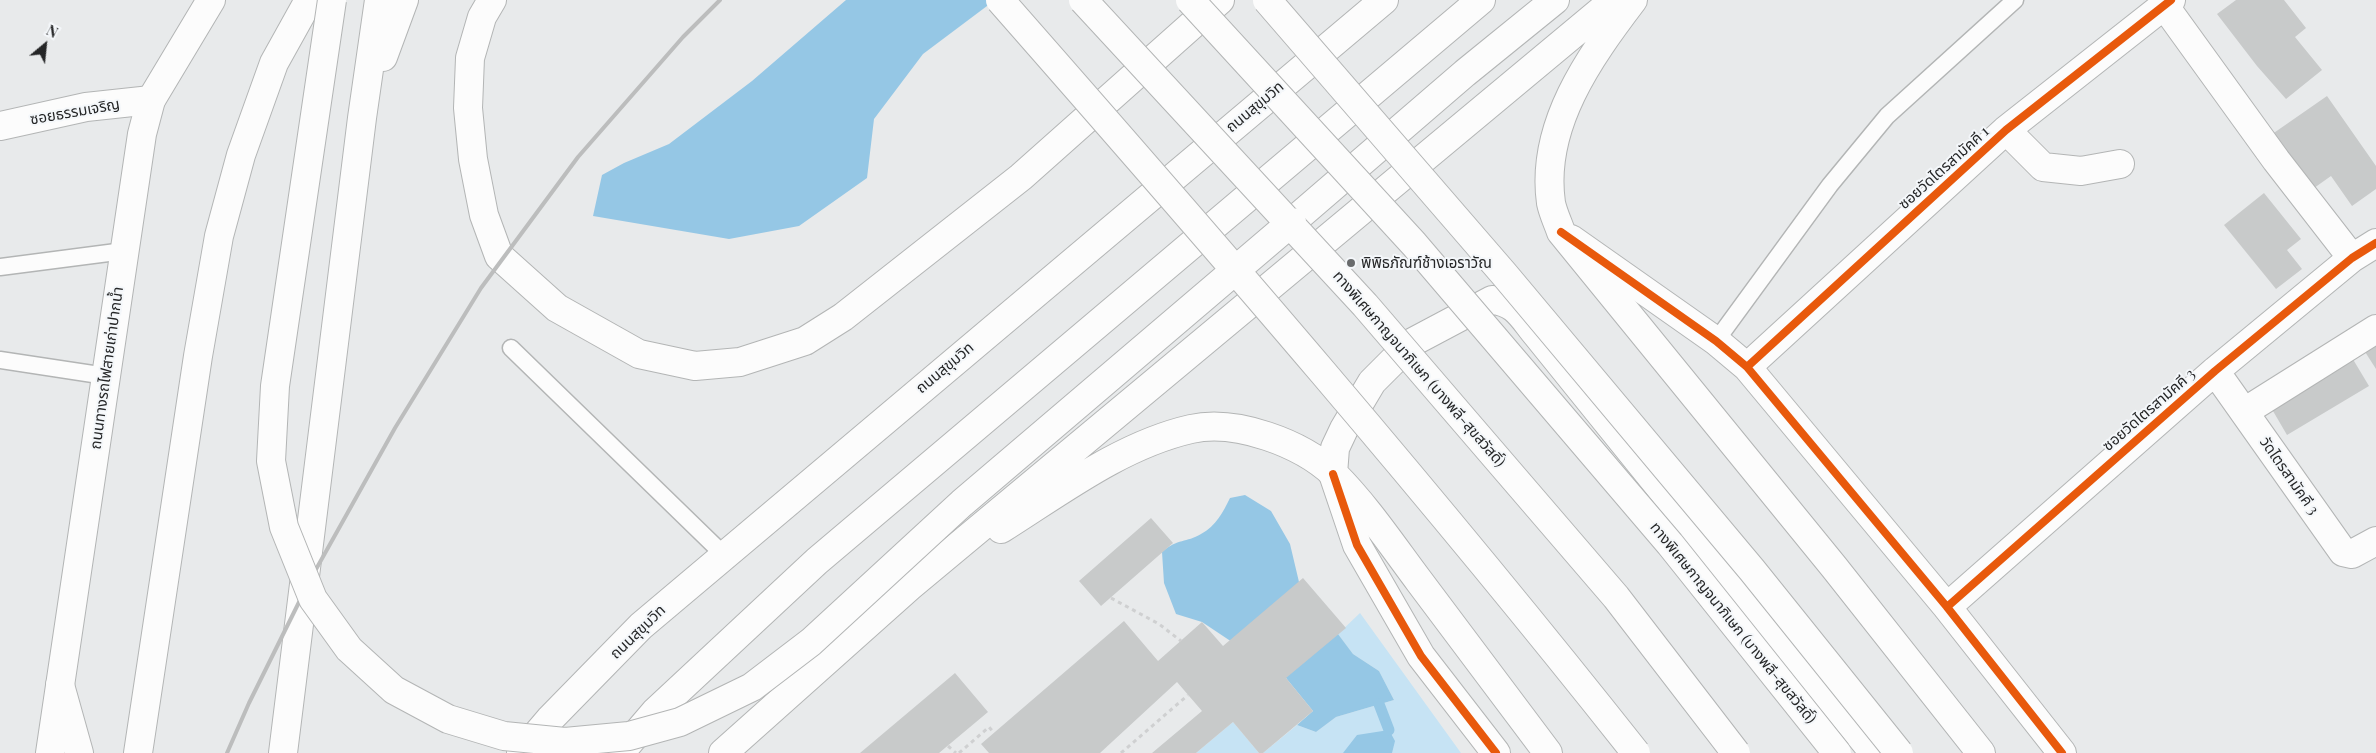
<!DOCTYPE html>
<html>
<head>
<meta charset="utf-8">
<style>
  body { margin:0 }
  #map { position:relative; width:2376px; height:753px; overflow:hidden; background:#e8eaeb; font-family:"Playfair Display",serif }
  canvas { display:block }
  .north { position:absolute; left:20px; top:20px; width:50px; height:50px; -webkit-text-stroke:4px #f4f7fa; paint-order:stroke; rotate:28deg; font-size:14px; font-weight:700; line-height:20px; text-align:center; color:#252627 }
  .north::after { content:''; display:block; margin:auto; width:18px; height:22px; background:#252627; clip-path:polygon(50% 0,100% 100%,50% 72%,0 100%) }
</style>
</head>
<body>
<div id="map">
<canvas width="2376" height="753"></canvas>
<div class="north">N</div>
</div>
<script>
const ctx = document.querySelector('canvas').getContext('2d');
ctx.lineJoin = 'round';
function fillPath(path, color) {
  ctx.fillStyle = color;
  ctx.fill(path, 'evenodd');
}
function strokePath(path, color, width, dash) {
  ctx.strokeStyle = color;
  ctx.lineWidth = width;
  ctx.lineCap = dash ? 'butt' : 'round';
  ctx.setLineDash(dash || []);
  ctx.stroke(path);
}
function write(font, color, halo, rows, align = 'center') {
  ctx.font = font + ' "Playfair Display","Noto Sans Thai",serif';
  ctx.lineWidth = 4;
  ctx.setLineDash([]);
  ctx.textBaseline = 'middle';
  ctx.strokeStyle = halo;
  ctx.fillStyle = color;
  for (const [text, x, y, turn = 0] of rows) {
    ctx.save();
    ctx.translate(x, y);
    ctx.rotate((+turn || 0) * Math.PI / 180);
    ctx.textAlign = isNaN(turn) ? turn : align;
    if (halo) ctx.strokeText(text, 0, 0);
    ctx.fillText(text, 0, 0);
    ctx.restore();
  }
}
const green = new Path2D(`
  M1360,613L1461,753H1263L1297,725L1316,732L1336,717L1394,700L1379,671L1353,654L1338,634Z
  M1233,722L1259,753H1196Z`);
const water = new Path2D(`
  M846,0H995L923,54L874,119L867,178L799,226L729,239L593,216L602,175L624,163L669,144L752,81Z
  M1245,495L1271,511L1290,544L1299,582L1353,654L1379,671L1394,700L1336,717L1316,732L1297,725L1313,711L1286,678L1202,622L1176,614L1164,583L1162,552C1178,538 1186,543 1201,534C1216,526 1223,512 1230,498Z
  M1389,730L1395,741L1392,753H1343L1357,735Z`);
const stream = new Path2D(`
  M1379,704L1389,730`);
const building = new Path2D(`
  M2236,0H2284L2306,28L2295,37L2322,70L2286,99L2257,66L2217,14Z
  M2327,96L2376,166V189L2352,206L2331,176L2307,193L2268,137Z
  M2264,193L2301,239L2287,250L2302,269L2276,289L2224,225Z
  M2376,334V369L2360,344Z
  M2348,351L2369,386L2287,435L2266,399Z
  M1151,518L1173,543L1101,606L1079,581Z
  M1303,578L1346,628L1286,678L1313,711L1263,753H1259L1233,722L1196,753H1152L1202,711L1177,682L1100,753H989L981,744L1124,621L1158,661L1202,622L1223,646Z
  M955,673L988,712L939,753H860Z`);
const path = new Path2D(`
  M1111,598L1159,624L1181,641
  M948,746L956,753
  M959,753L989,727L994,733
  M1121,753L1188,695`);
const service = new Path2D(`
  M0,267L124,251
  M1716,341L1830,185L1887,116L2015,0
  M511,348L724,555
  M0,360L106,376`);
const minor = new Path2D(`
  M2164,5L2276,160L2352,258
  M0,126L86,107L151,100
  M2006,130L2043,167L2081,171L2120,164
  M1571,239L1716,341L1747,367L1947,607L2062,753
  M1747,367L2006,130L2171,0
  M2215,371L2343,552L2352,554L2376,541
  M2244,412L2376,329
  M1333,474L1357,545L1421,656L1496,753
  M1947,607L2215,371L2352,258L2376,243`);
const secondary = new Path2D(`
  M50,753L142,134L151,100L211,0`);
const trunk = new Path2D(`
  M521,753L550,719L641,626L1384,0
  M620,753L655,712L817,561L1481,0`);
const motorway = new Path2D(`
  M492,0L482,17L470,58L468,108L473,159L484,215L499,256L557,308L639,354L695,366L740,362L805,341L843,317L1021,177L1220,0
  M1633,0C1589,58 1540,126 1551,203C1553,213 1558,223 1561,232L1834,567L1981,753
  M383,57L404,0
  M1292,222L1465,73L1555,0
  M1333,474L1335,448L1344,429L1372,382L1411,343L1492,300C1516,302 1522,317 1537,335L1874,753
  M1001,529C1060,492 1121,445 1191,429C1236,419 1301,443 1334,474C1366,506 1392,545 1419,581C1462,638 1505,696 1548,753
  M60,685L79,753
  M138,753L198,356L219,236L241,155L274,63L309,0
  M283,753L362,118L379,0
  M723,753L909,587L1614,0`);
const rail = new Path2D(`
  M227,753L249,703L310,580L395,428L481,288L578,157L683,37L720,0`);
const motorwayBridge = new Path2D(`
  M332,0L275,386L271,461L284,527L313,599L349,649L394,690L448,719L504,736L565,742L629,736L680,722L752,687L811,642L962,503L1292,222
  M1000,0C1217,247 1432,495 1636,753
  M1083,0L1365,305L1616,597L1736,753
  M1190,0L1414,244L1670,544L1837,753
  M1267,0L1504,274L1752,570L1899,753`);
const cycleway = new Path2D(`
  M1561,232L1716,341L1747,367L1947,607L2062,753
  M1747,367L2006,130L2171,0
  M1333,474L1357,545L1421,656L1496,753
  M1947,607L2215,371L2352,258L2376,243`);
const markers = [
  [1351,263,5,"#696b6c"]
];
const streetNames = [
  ["ถนนสุขุมวิท",1255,107,-40],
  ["ซอยธรรมเจริญ",75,112,-10],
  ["ซอยวัดไตรสามัคคี 1",1944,168,-42],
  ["ถนนทางรถไฟสายเก่าปากน้ำ",107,368,-82],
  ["ถนนสุขุมวิท",945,368,-40],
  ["ทางพิเศษกาญจนาภิเษก (บางพลี-สุขสวัสดิ์)",1419,369,49],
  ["ซอยวัดไตรสามัคคี 3",2149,410,-41],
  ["วัดไตรสามัคคี 3",2289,476,55],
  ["ทางพิเศษกาญจนาภิเษก (บางพลี-สุขสวัสดิ์)",1733,623,51],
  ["ถนนสุขุมวิท",638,632,-44]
];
const poiNames = [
  ["พิพิธภัณฑ์ช้างเอราวัณ",1361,263]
];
fillPath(green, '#c6e3f4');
fillPath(water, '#95c7e5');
strokePath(stream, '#95c7e5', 11);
fillPath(building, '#c8caca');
strokePath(service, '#b3b5b5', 19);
strokePath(minor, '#b3b5b5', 30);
strokePath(secondary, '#b3b5b5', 30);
strokePath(trunk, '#b3b5b5', 30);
strokePath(motorway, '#b3b5b5', 30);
strokePath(path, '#cfd0d1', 3, [4, 4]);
strokePath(service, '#fcfcfc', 16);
strokePath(minor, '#fcfcfc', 28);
strokePath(secondary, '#fcfcfc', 28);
strokePath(trunk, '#fcfcfc', 28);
strokePath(motorway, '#fcfcfc', 28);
strokePath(rail, '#bcbdbd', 4);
strokePath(motorwayBridge, '#b3b5b5', 30, []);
strokePath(motorwayBridge, '#fcfcfc', 28);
strokePath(cycleway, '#e8590c', 8);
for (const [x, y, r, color] of markers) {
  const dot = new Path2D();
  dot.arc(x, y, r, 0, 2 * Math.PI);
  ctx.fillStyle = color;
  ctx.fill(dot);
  strokePath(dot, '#f4f7fa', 2);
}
write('15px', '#252627', '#f4f7fa', streetNames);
write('15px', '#252627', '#f4f7fa', poiNames, 'left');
</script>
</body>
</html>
